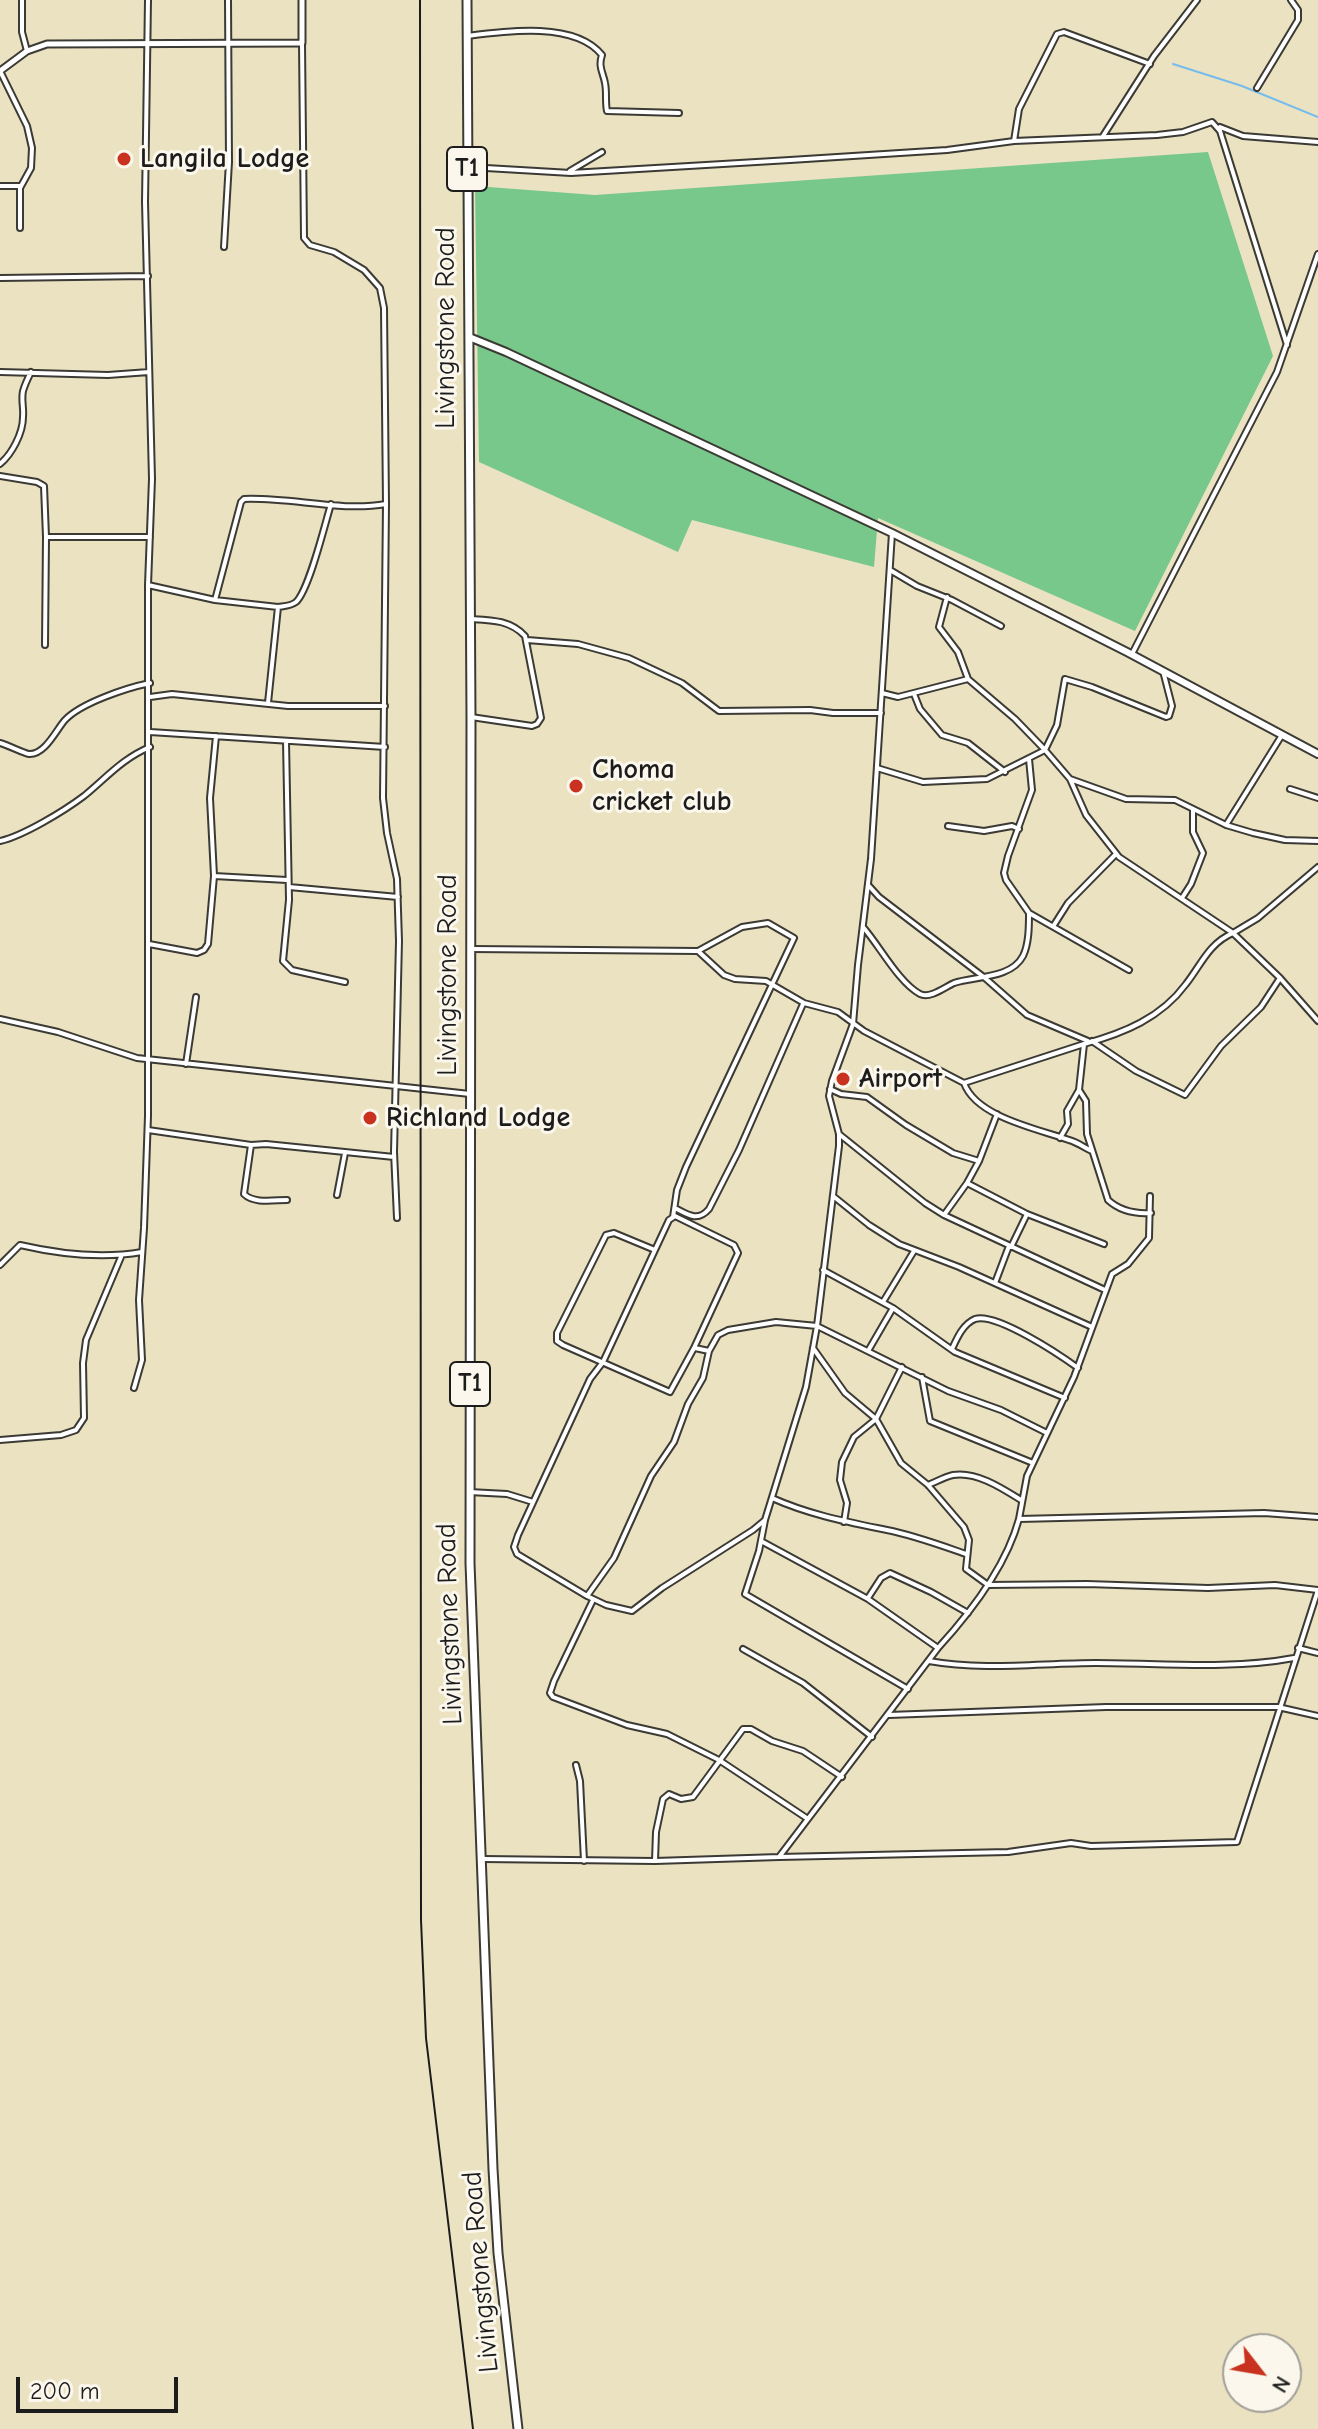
<!DOCTYPE html>
<html>
<head>
<meta charset="utf-8">
<style>
  body { margin:0 }
  #map { position:relative; width:1318px; height:2429px; overflow:hidden; background:#ebe2c1; font-family:"Comic Neue",sans-serif }
  canvas { display:block }
  .north { position:absolute; left:1222px; top:2333px; width:80px; height:80px; box-sizing:border-box; background:#fbf7ec; border:2px solid #a29f99; border-radius:50%; rotate:121deg; font-size:22px; font-weight:700; line-height:32px; text-align:center; color:#1c1c1c }
  .north::after { content:''; display:block; margin:auto; width:28px; height:36px; background:#c8321e; clip-path:polygon(50% 0,100% 100%,50% 72%,0 100%) }
  .scale { position:absolute; left:16px; top:2377px; width:162px; height:36px; box-sizing:border-box; border:4px solid #1c1c1c; border-top:0; padding-left:10px; font-size:24px; line-height:28px; white-space:nowrap; color:#1c1c1c; -webkit-text-stroke:6px #fbf7ec; paint-order:stroke }
</style>
</head>
<body>
<div id="map">
<canvas width="1318" height="2429"></canvas>
<div class="north">N</div>
<div class="scale">200 m</div>
</div>
<script>
const ctx = document.querySelector('canvas').getContext('2d');
ctx.lineJoin = 'round';
function fillPath(path, color) {
  ctx.fillStyle = color;
  ctx.fill(path, 'evenodd');
}
function strokePath(path, color, width, dash) {
  ctx.strokeStyle = color;
  ctx.lineWidth = width;
  ctx.lineCap = dash ? 'butt' : 'round';
  ctx.setLineDash(dash || []);
  ctx.stroke(path);
}
function write(font, color, halo, rows, align = 'center') {
  ctx.font = font + ' "Comic Neue",sans-serif';
  ctx.lineWidth = 6;
  ctx.setLineDash([]);
  ctx.textBaseline = 'middle';
  ctx.strokeStyle = halo;
  ctx.fillStyle = color;
  for (const [text, x, y, turn = 0] of rows) {
    ctx.save();
    ctx.translate(x, y);
    ctx.rotate((+turn || 0) * Math.PI / 180);
    ctx.textAlign = isNaN(turn) ? turn : align;
    if (halo) ctx.strokeText(text, 0, 0);
    ctx.fillText(text, 0, 0);
    ctx.restore();
  }
}
const green = new Path2D(`
  M1208,152L1273,356L1135,631L878,518L874,567L692,520L678,552L479,462L475,186L595,195Z`);
const stream = new Path2D(`
  M1173,64L1242,86L1318,117`);
const minor = new Path2D(`
  M22,0V32L27,51
  M467,36C505,31 575,21 602,55C598,67 603,72 605,83C607,92 605,102 607,111L679,113
  M302,43L304,238L310,245L334,252L364,270L380,288L384,308L386,504L383,798L387,833L397,879L399,941L394,1152L397,1218
  M0,71L27,126L32,148L31,168L20,188V228
  M1257,88L1298,20V10L1291,0
  M1220,127L1243,136L1318,142
  M1103,136L1154,56L1197,0
  M1014,141L1019,109L1057,34L1064,32L1150,64
  M469,167L571,173L790,160L947,150L1014,141L1157,135L1183,132L1212,122L1220,131L1287,345
  M570,171L602,152
  M0,186H21
  M224,247L229,162L228,0
  M0,278L148,276
  M0,372L108,375L149,372
  M0,464C12,454 23,433 23,417C24,408 21,400 23,391C25,384 28,378 31,372
  M0,476L37,482L44,486L46,537
  M890,570L917,586L952,600L1001,626
  M148,585L215,600L278,607L268,703
  M947,597L939,627L958,652L968,679
  M215,600L241,502L244,499C291,497 340,512 386,504
  M278,607C284,606 291,606 296,602C309,590 325,524 331,504
  M527,640L578,644L629,658L682,683L719,711L810,710L833,713H881
  M45,645L46,537H150
  M1132,654L1277,372L1318,254
  M882,693L898,697L968,679L1015,719L1045,750L1057,725L1065,679L1092,687L1166,717L1169,716L1172,706L1163,671
  M914,694L920,709L942,735L968,743L1005,772
  M150,697L172,694L288,706H385
  M471,717L532,726L537,724L541,718L525,636C510,620 491,620 471,619
  M150,732L385,747
  M286,741L289,900L283,961L292,970L345,982
  M0,743C8,745 23,753 29,754C45,755 56,730 65,720C81,703 126,688 150,683
  M1029,759L1032,790L1008,856L1004,873L1006,880L1029,913L1129,970
  M877,768L923,782L987,779L1045,750L1070,779
  M1290,789L1318,798
  M1226,825L1282,735
  M948,826L984,831L1012,826L1019,829
  M0,841C23,836 64,811 84,796C106,778 123,758 150,747
  M1318,867L1258,918L1233,933L1280,978L1318,1021
  M214,876L287,880
  M869,886L879,897L985,978L1027,1015L1088,1041
  M289,887L398,897
  M1182,898L1191,884L1203,853L1193,832V809
  M1054,925L1068,903L1116,854
  M863,927C879,945 899,983 920,994C930,999 945,987 954,983C975,976 1011,979 1023,956C1029,944 1029,926 1029,913
  M149,944L197,953L204,950L208,944L214,876L210,798L216,736
  M472,949L698,951L742,927L768,923L794,938L686,1167L677,1190L673,1217
  M698,951L724,975L735,979L766,981L804,1003L838,1012L864,1031L964,1083L1084,1044L1079,1090L1086,1101L1087,1134L1108,1200C1120,1211 1135,1214 1151,1213
  M0,1019L58,1032L137,1058L470,1094
  M1092,1041L1136,1071L1185,1095L1221,1046L1261,1007L1280,978
  M1084,1044C1124,1033 1161,1018 1186,984C1201,965 1209,943 1233,933L1119,857L1086,815L1070,779L1126,799L1175,800L1226,825L1253,833L1285,840L1318,841
  M186,1064L196,997
  M964,1083C976,1117 1038,1129 1069,1140C1077,1142 1085,1148 1092,1151
  M830,1089L841,1094L867,1097L906,1125L953,1153L979,1161
  M997,1114L979,1161L967,1183L1027,1214L1104,1244
  M148,1130L251,1145L266,1144L394,1157
  M839,1134L925,1203L944,1215L967,1183
  M1060,1138L1068,1124L1067,1111L1079,1090
  M251,1145L244,1194C254,1204 274,1200 287,1200
  M337,1195L345,1153
  M833,1196L869,1225L899,1244L959,1267L1092,1327
  M1150,1196L1149,1238L1128,1264L1112,1274L1074,1377L1027,1476L1019,1519L1264,1513L1318,1517
  M675,1208C688,1215 698,1222 709,1209L739,1150L803,1004
  M944,1215L1105,1290
  M1011,1247L1027,1214
  M655,1250L669,1220L675,1216L734,1245L738,1253L694,1348L670,1392L563,1345L557,1341V1333L606,1235L614,1233L655,1250L603,1362L590,1379L518,1535L514,1547L517,1554L587,1596L614,1558L651,1476L674,1442L688,1404L703,1378L709,1351
  M0,1265L20,1245C59,1254 101,1259 142,1252
  M823,1270L893,1308L955,1352L1065,1398
  M995,1283L1009,1246
  M883,1302L914,1251
  M695,1348L709,1351L718,1335L728,1330L776,1322L817,1326L948,1391L1001,1410L1047,1433
  M813,1348L845,1393L876,1419L902,1367
  M952,1349C957,1338 963,1324 975,1319C996,1312 1060,1355 1078,1368
  M868,1351L893,1308
  M922,1377L930,1421L1033,1463
  M134,1388L142,1360L139,1300L144,1228L148,1116V585L152,479L145,202L148,0
  M0,1440L61,1435L76,1430L84,1418L83,1363L86,1340L121,1257
  M928,1485C936,1482 944,1477 953,1475C976,1471 1002,1488 1021,1500
  M469,1492L507,1494L533,1502
  M772,1498C810,1515 848,1522 887,1530C913,1535 940,1545 966,1554
  M765,1520L759,1551L745,1594L908,1689
  M844,1522L847,1503L840,1480L842,1462L854,1437L876,1419L901,1463L928,1485L964,1527L969,1540L966,1569L988,1585L1087,1584L1208,1588L1275,1585L1318,1590
  M761,1541L868,1599L938,1648
  M587,1596L606,1605L632,1611L662,1588L753,1530L765,1520L806,1387L817,1326L839,1146V1134L829,1096L832,1081L853,1024L858,965L871,859L892,533
  M868,1598L881,1578L890,1573L931,1592L968,1613
  M593,1600L554,1681L550,1693L553,1697L627,1725L667,1734L719,1760L808,1819
  M1298,1648L1318,1653
  M743,1649L803,1683L872,1737
  M929,1661C984,1671 1041,1663 1096,1663C1161,1663 1230,1670 1294,1658
  M889,1715L1106,1707H1278L1318,1716
  M576,1765L580,1781L584,1861
  M779,1857L1008,1852L1071,1843L1091,1846L1237,1842L1318,1590
  M483,1859L655,1861L779,1857L938,1648C971,1612 1006,1567 1019,1519
  M655,1861L656,1832L663,1799L669,1794L681,1799L693,1797L743,1729H751L772,1741L803,1751L842,1777`);
const tertiary = new Path2D(`
  M0,71L27,51L47,44L302,43V0`);
const secondary = new Path2D(`
  M469,337L506,352L892,533L1127,652L1318,754`);
const trunk = new Path2D(`
  M467,0L471,717L470,1563L493,2169L498,2253L518,2429`);
const rail = new Path2D(`
  M420,0L421,1920L426,2038L473,2429`);
const markers = [
  [124,159,8,"#c8321e"],
  [576,786,8,"#c8321e"],
  [843,1079,8,"#c8321e"],
  [370,1118,8,"#c8321e"]
];
const shields = [
  [467,169,40],
  [470,1384,40]
];
const shieldNames = [
  ["T1",467,169],
  ["T1",470,1384]
];
const poiNames = [
  ["Langila Lodge",140,159],
  ["Choma",592,770],
  ["cricket club",592,802],
  ["Airport",859,1079],
  ["Richland Lodge",386,1118]
];
const streetNames = [
  ["Livingstone Road",446,328,-90],
  ["Livingstone Road",448,975,-90],
  ["Livingstone Road",450,1624,-92],
  ["Livingstone Road",481,2272,-95]
];
fillPath(green, '#77c88a');
strokePath(stream, '#75bcec', 2);
strokePath(minor, '#3b3a35', 8);
strokePath(tertiary, '#3b3a35', 9);
strokePath(secondary, '#3b3a35', 10);
strokePath(trunk, '#3b3a35', 11);
strokePath(minor, '#fff', 4);
strokePath(tertiary, '#fff', 5);
strokePath(secondary, '#fff', 6);
strokePath(trunk, '#fff', 7);
strokePath(rail, '#1c1c1c', 2);
for (const [x, y, r, color] of markers) {
  const dot = new Path2D();
  dot.arc(x, y, r, 0, 2 * Math.PI);
  ctx.fillStyle = color;
  ctx.fill(dot);
  strokePath(dot, '#fbf7ec', 3);
}
for (const [x, y, w] of shields) {
  const box = new Path2D();
  box.roundRect(x - w / 2, y - 22, w, 44, 6);
  ctx.fillStyle = '#fbf7ec';
  ctx.fill(box);
  strokePath(box, '#1c1c1c', 2);
}
write('bold 26px', '#1c1c1c', null, shieldNames);
write('bold 28px', '#1c1c1c', '#fbf7ec', poiNames, 'left');
write('28px', '#1c1c1c', '#fbf7ec', streetNames);
</script>
</body>
</html>
